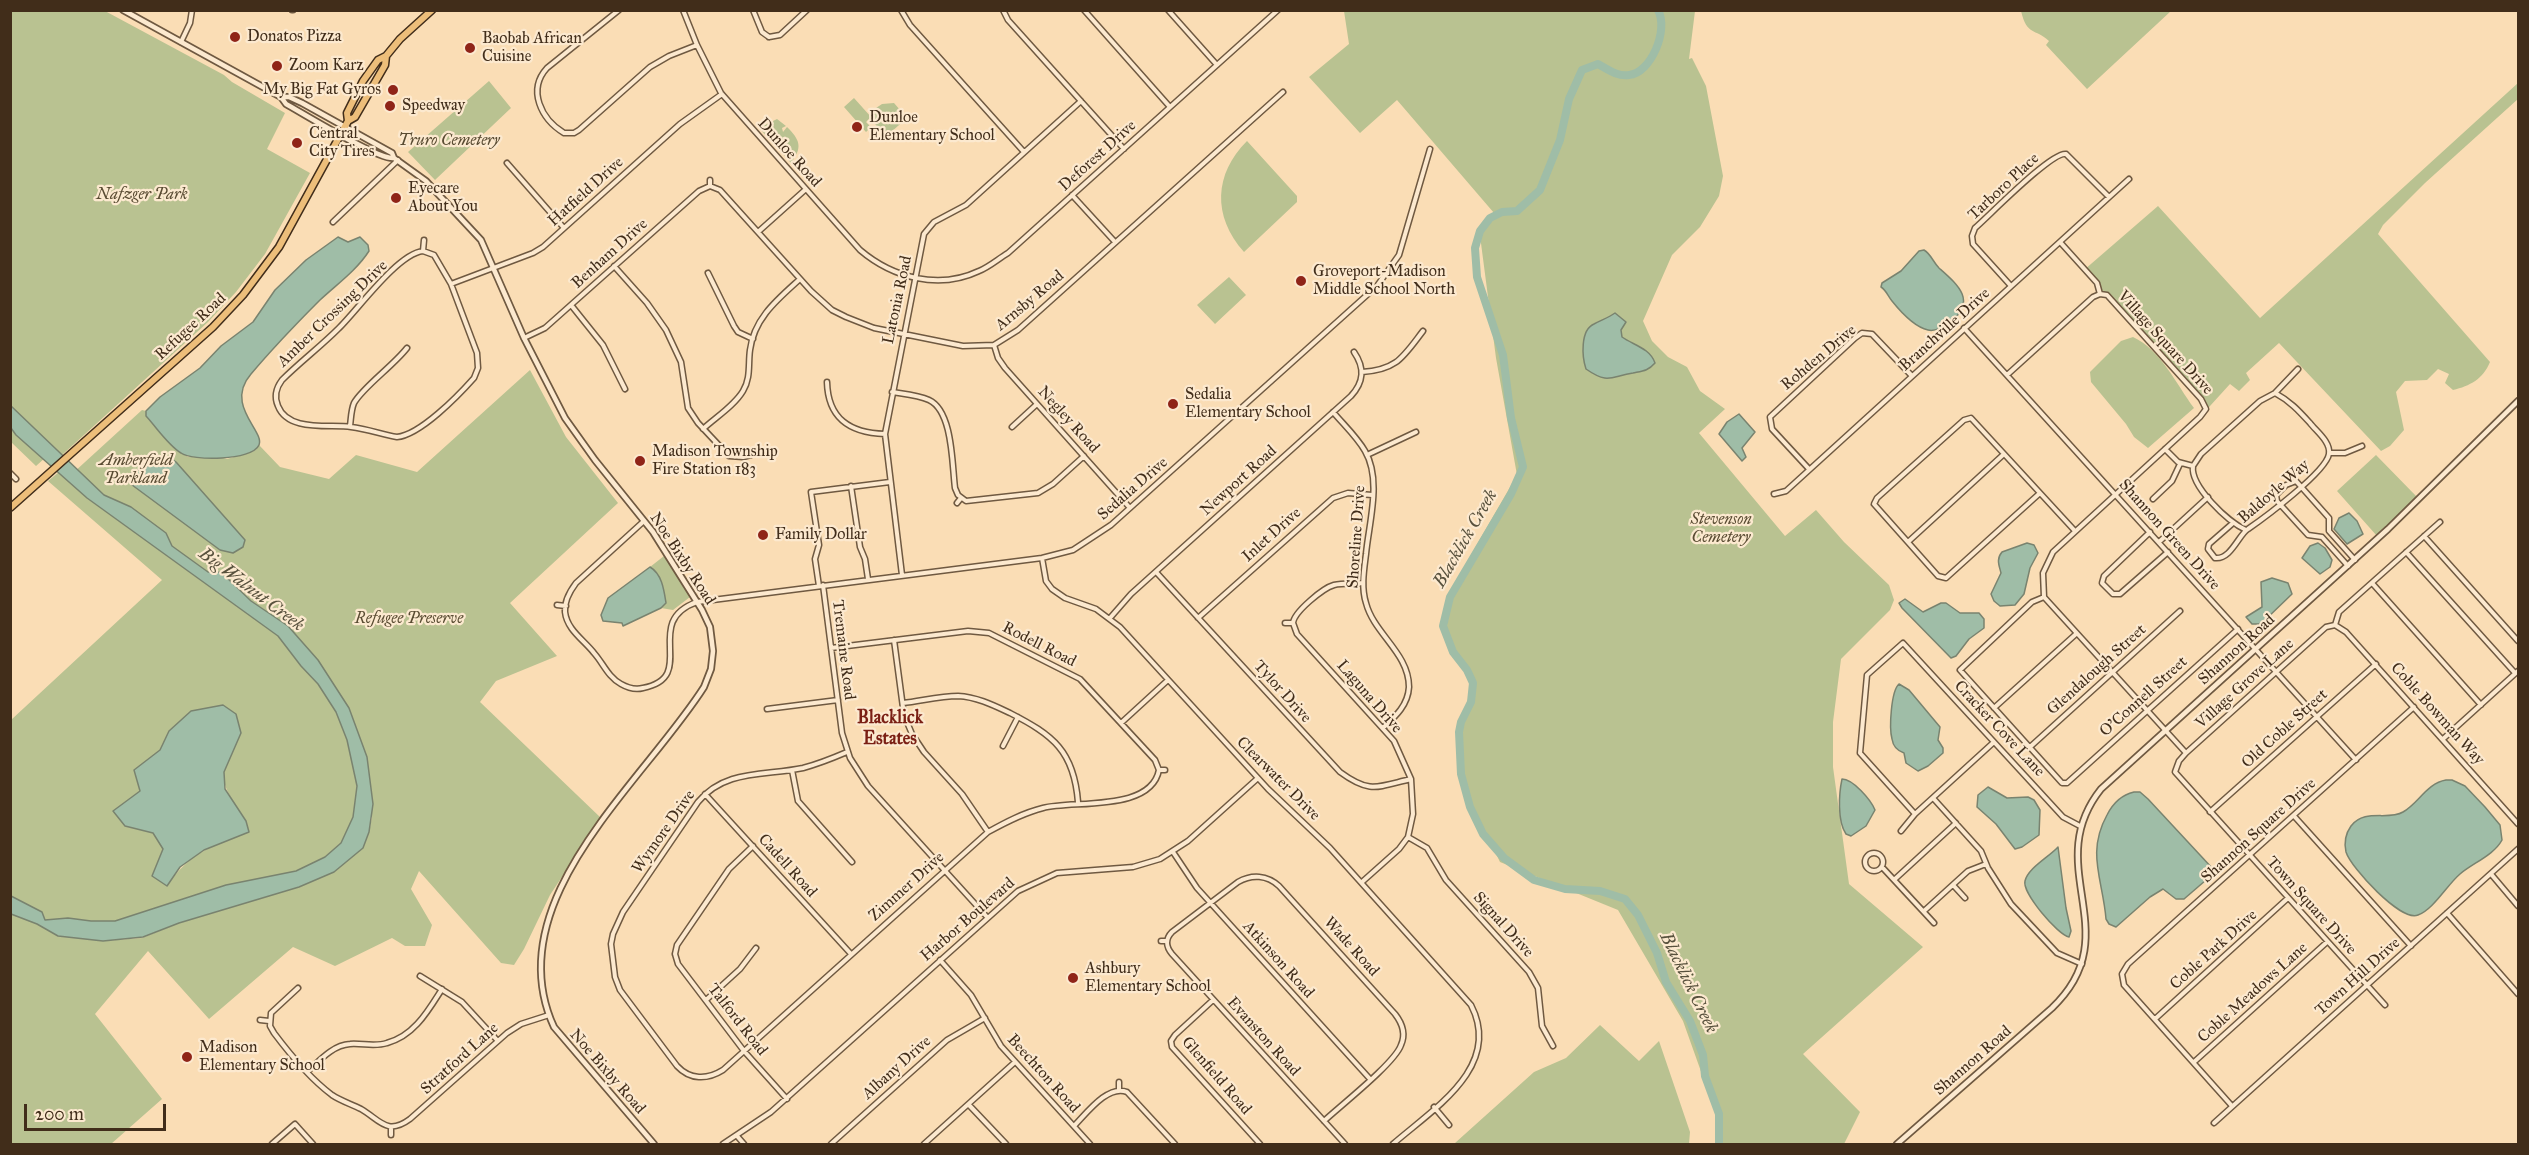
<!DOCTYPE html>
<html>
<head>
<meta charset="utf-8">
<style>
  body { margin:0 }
  #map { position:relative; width:2529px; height:1155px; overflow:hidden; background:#faddb5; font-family:"IM FELL Great Primer",serif }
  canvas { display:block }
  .frame { position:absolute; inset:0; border:12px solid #412d1a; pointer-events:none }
  .scale { position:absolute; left:24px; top:1104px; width:142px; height:27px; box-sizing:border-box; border:3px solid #412d1a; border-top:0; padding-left:8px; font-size:18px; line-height:21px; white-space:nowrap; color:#412d1a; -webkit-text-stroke:4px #fce9cf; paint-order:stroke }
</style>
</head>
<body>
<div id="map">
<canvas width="2529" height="1155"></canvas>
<div class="frame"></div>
<div class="scale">200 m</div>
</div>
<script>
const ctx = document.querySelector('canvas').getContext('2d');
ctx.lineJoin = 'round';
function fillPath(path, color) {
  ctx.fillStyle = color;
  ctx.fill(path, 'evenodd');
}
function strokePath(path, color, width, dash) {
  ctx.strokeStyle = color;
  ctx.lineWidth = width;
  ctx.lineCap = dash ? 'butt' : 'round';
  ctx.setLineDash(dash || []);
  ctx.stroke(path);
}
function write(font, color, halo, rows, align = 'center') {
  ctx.font = font + ' "IM FELL Great Primer",serif';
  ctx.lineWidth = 4.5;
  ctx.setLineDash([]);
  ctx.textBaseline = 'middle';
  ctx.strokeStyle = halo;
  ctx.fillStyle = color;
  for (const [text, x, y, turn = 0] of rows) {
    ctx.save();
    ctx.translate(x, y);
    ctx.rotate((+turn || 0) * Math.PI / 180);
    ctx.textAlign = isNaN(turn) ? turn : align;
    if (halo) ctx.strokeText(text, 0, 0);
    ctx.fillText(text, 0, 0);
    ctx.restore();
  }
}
const green = new Path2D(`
  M11,11H105L224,75L232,82L285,113L267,149L310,173L265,254L236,292L208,322L62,455L55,449L36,466L11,442Z
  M1344,11H1695L1689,59L1692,58L1706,86L1723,176L1719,196L1700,227L1672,255L1643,321L1652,341L1668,357L1687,367L1700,391L1725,409L1699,433L1785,536L1816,510L1844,542L1889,585L1894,600L1890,610L1841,659L1833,722V767L1849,884L1923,947L1803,1054L1860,1112L1844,1144H1716L1719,1122L1683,1021L1618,910L1500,862L1466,793L1459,728L1473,683L1443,626L1453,586L1517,475L1496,358L1479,228L1494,213L1397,100L1360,133L1309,77L1349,44Z
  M2021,11V10L2171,11L2087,89L2046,45L2049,41C2035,28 2027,36 2021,11Z
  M489,81L511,108L435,180L408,152Z
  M2518,83V99L2425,183L2383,225L2378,234L2490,362C2483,379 2470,386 2453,390L2445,383L2449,374L2438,369L2427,380L2405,381L2396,392L2404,430L2390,446L2381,451L2279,343L2246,373L2250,380L2239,391L2230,384L2200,417L2203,403L2084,270L2158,206L2260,318Z
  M854,98L871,117L866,122L871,127L866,132L844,107Z
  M894,103L907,118L890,133L884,134L875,124L873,110L882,104Z
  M777,119L786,126L782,128L783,132L787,127C800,140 803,147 791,163L759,128Z
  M1247,141L1297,196V202L1244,252C1212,216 1214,174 1247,141Z
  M1229,277L1246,295L1215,324L1197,305Z
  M2133,337C2161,350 2176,384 2194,408L2148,448L2134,437L2126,424L2091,382L2090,372L2121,341Z
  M530,370L566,437L618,503L510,603L557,656L496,681L480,702L601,818L550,895L524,949L514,965L501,963L419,871L411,889L432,925L425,946H405L392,938L335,966L293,947L209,1019L148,951L95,1014L162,1099L111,1144H11V914L37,924L58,936L103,941L142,938L179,923L299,887L369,832L372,817L361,804L350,717L264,610L251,601L238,586L214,579L73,473L142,410L146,411V416L179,452L188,457L216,456L227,459L254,451L259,445L280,467L329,479L356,455L417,472Z
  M2376,455L2417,497L2377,536L2337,491Z
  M59,472L87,498L278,636L301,666L318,684L336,712L347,740L357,786L353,817L341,843L325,857L296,871L226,885L115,921H91L68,918L45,920L42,912L11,896V720L162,580L48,481ZM169,731L241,733C236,744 226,759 224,772C221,794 245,811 249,832C211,847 191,851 167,886L164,849L153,833L125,826L114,812L141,791L134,770L161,750Z
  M664,556L690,597L673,610L661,608L666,603L650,567Z
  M1600,1025L1639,1061L1659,1041L1690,1132L1689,1144L1455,1143L1534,1072L1566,1058Z`);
const water = new Path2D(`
  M338,237L348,242L360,237L368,245L369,251C357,270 336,285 320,300C296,324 273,348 251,374C224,405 265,431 259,445C252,461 192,461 181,453C168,445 157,428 146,416V411L160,397L200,368L221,346L253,322L275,290L306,260Z
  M1924,250C1931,254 1933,262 1939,268C1957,284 1978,301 1950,322C1944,326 1936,332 1928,330C1915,327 1900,311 1892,301C1888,296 1886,290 1881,287L1882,283L1901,271L1919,251Z
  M1615,313L1626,322L1621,330L1622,337C1633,345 1650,348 1655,363C1648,371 1643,371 1633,373C1611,376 1609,385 1586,369C1582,357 1580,330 1594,324C1601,320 1608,318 1615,313Z
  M10,405L104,495L131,507L166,533L172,546L208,572H221L251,601L288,626L318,660L349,708L367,757L373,804L369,832L363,848L334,872L299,887L179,923L143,937L103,941L58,936L37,924L11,914V896L42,912L45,920L68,918L91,921H115L226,885L296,871L325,857L341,843L353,817L357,786L347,740L336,712L318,684L301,666L278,636L87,498L16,435L11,428Z
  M1739,414L1755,432L1742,448L1746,457L1742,461L1719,434L1727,422Z
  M169,457L176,462L245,540L243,547L233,553L220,550L128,482L131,473Z
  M2349,513L2357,521L2363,534L2347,544L2334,529L2339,518Z
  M2027,543L2034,545L2038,553L2030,568L2024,594L2015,605L2000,606L1994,601L1991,594L2001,573C1999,565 1996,559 2002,552Z
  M2318,543L2325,548L2332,560L2330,567L2320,574L2302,558L2310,546Z
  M650,567C662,574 664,590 666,603L661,608L623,626L622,623L603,621L601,615L608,598Z
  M2272,578L2288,583L2292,594L2264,621L2259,624H2252L2246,617L2262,607L2261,582Z
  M1905,599L1923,612L1941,603H1946L1960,613H1979L1984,619V628L1969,639L1956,656L1951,658L1902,608L1899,603Z
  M1899,684L1909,690L1940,727L1938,740L1943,748V753L1928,766L1918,771L1906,763L1904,753C1898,751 1893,746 1892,739C1889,728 1891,691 1899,684Z
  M223,705L236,714L241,733L224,772L225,789L246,821L249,832L204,850L180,867L167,886L152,876L163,849L153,833L125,826L113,811L140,791L134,770L160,750L169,731L191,711Z
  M1842,779C1853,779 1871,800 1875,810L1866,826L1851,836L1846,834C1837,821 1839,793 1842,779Z
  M2446,780H2452L2465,786L2485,807L2500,825L2502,840C2494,855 2473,863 2460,874C2447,885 2433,910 2418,915C2401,922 2351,868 2346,852C2344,843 2346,833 2351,826C2365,808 2388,821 2403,812C2418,804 2427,783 2446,780Z
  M1988,787L2007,798L2028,797L2034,800L2040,810L2039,835L2022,847L2015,849L1996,824L1977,807L1978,795Z
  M2134,792H2140L2148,799L2213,869V874L2184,899H2176L2163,889L2150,897L2116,927L2109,924L2106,919C2103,880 2086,853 2107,815C2113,803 2121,795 2134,792Z
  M2058,847L2066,908L2071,931L2069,937C2058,935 2022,893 2025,881C2028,868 2049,857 2058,847Z`);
const river = new Path2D(`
  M1658,10C1669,30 1651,73 1629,75C1618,77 1607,69 1598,64L1582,70L1569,99L1560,140L1540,190L1517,211L1502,212L1490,218L1480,231L1475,248L1477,277L1503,355L1511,418L1523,467L1511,494L1450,597L1443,626L1453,652L1467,670L1473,683L1471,702L1461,722L1459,732L1461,774L1470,807L1483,834L1504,858L1534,880L1565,889L1600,891L1625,899L1638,915L1657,953L1666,982L1690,1021L1703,1055L1705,1076L1719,1114V1144`);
const minor = new Path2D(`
  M292,10H293
  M619,10L547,68C527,90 541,119 564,133H574L579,130L650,67L669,56L697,45
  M683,10L697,45L721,93L860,250C893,278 939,290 979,271C989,267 998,259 1008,253L1278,10
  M753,10L762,32L769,37
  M901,10L910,25L1024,152
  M1003,10L1008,20L1124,149
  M1084,10L1170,107
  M1168,10L1217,65
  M769,37L780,35L807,10
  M181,42L190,23L192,10
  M507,163L564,228
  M710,180V186
  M710,186L720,190L811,291L832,310L846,317L874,328L963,346L994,345L1018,330L1283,92
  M1072,195L1115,242
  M333,222L398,160
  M758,232L806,189
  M2060,242L2097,283L2100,294
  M423,251L434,255L451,284L477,353L478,368L474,378C458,396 420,435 397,437C381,434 367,429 351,427C329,424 288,432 278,406C274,397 276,388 282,380C300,362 320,347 338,329C357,311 397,254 423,251Z
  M423,251L424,240
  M614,266L647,303L666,330L681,362L688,408L698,423L729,456L743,457L766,451
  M708,273L734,326L738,332L753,339
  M451,284L533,253L543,247L680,124L722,94
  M2011,286L1973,244L1972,236L1975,228C1989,216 2052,151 2066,154L2109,197
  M2100,294L2107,295L2201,399L2206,409L2200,417L2053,552L2043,573L2044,597L2186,753
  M571,305L603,345L625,389
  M1964,328L2356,760
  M524,338L545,328L699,191L710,186
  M994,345L998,358L1005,368L1130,508
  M1362,372C1397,370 1403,357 1423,331
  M2007,375L2093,297L2100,294
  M827,382C828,419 850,433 885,434
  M892,392C904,394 918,395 929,400C953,411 952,465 955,488L958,495L966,501L1038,493L1053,484L1084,456
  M1333,412C1344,425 1357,437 1365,451C1382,480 1369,522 1366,554C1364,570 1361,587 1366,603C1374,634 1409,653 1409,687C1408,705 1396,716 1383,728
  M350,426C351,419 351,410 354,403C363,387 393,366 407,348
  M1012,427L1037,404
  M703,429C716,417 734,406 743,391C751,378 748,364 750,350C754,318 778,299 800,279
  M2165,449L2178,462L2193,466
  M2329,453H2345L2362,446
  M1367,455L1416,432
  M1809,469L1772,429L1770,417L1855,338L1862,333L1872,334L1912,376
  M10,473L16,479
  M851,486L860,547L865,559L868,579
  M2040,493L1946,578L1938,576L1874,504L1877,498L1964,420L1971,418L2075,531
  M1774,494L1786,491L2129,179
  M2153,499L2172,481L2180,464
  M957,503L961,498
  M644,521L576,583C570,591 564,601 565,612C567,630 584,640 594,653C603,663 608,677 621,684C628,688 635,690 643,688C700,677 640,622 697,602L1042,558L1073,550L1111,525L1377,286L1399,255L1430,149
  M2233,523L2209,544L2208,549L2215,558C2231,560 2239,534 2248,529C2264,518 2326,472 2329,454C2331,442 2316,431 2310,423C2299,411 2290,401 2275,393
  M2246,530C2228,522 2190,486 2193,466L2201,454L2260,401L2275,393L2298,369
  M2150,532L2104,576L2102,583L2113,594H2120L2168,552
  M2424,536L2518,641
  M1908,542L2004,454
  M2159,542L2208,497
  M2406,552L2515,673
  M1042,558L1046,581L1052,589L1065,598L1096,609L1120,627L1268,789L1330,848L1471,1005C1503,1067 1433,1109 1393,1144
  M2348,566L2322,537L2308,535L2277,501L2276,495L2286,485L2296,481L2329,518V531L2355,560
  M1156,572L1340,772C1370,794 1377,787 1411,779
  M902,575L885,434L924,234L934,222L966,205L1081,101
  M2372,583L2481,705
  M823,585L842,733L850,758L868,786L987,917
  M819,586L815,559L819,545L811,492L890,482
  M2044,597L2032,602L1960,670L2062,783H2067L2238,629
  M557,605L566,606
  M1110,618L1131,594L1351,396C1364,382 1365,368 1354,352
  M1198,618L1333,498L1348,493L1372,495
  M1285,623H1293
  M1293,623L1297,634L1394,741L1411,779L1413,814L1408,837L1399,849L1362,882
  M1293,623C1294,612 1323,588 1334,585C1343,583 1354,584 1363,583
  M2335,625L2326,627L2186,753L2179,761L2175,772L2385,1005
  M2335,625L2346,632L2518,824
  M2335,625L2339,612L2440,522
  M894,640L904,715L912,734L924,752L962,794L988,832
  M831,648L968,631L989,633L1080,679L1155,760L1159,770
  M903,703C921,701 940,696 958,696C977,697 993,705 1010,713C1053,735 1074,751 1078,802
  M1994,708L2076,634
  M767,709L838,700
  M1121,723L1168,680
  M2443,739L2518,671
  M1003,746L1018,717
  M2030,747L2180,611
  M847,752C833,758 818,764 803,768C765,776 725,769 698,802L623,912L613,934L611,944L615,977L620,990L677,1066C690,1080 707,1080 723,1070L988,832C1006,822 1023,813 1043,808C1074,800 1151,812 1159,770
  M792,770L798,801L852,862
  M1159,770H1165
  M705,794L851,954
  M1933,798L1981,851L1988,868L2011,904L2057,953L2082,964
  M2210,812L2376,664
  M1915,814L1860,753L1867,675L1903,643L2063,817L2080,826
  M2294,816L2411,946
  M1901,831L1915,814L1994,742
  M1408,837L1427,848L1446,880L1529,972L1538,988L1542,1026L1553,1046
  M1173,852L1197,888L1370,1079
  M1865 862a9 9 0 1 1 18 0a9 9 0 1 1-18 0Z
  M1882,867L1934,923
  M2491,874L2518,906
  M1895,879L1956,823
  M1953,885L1965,898
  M1924,911L1968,871L1986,864
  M2447,913L2518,994
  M1161,941H1167
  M675,954L678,964L744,1051L787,1099
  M675,954L677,945L729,869L753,846
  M940,960L971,995L1001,1046L1090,1144
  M420,976L462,1002L497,1040
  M298,988L271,1013L270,1026L274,1033C289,1053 312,1080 332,1095C341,1101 351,1104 361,1109C380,1120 387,1136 410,1119L507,1033L521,1024L549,1015
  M706,1000L740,969L756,948
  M1213,1000L1175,1035L1171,1041L1172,1047L1260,1144
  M2155,1019L2288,898
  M260,1020L269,1021
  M2194,1062L2327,942
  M308,1071C320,1060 333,1045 350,1044C362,1043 375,1047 387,1043C414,1036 428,1011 442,989
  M1119,1090V1082
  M969,1105L1006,1144
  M2232,1106L2124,985L2122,974L2128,964L2414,707
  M1434,1107L1449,1125
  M1324,1121C1340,1106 1395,1063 1401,1045C1406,1034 1402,1023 1395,1014L1279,886C1267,875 1252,874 1238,882L1172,932C1165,939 1166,947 1172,954L1345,1144
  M2214,1123L2518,849
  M1074,1126C1086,1114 1108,1084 1127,1092L1175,1144
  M391,1135V1127
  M737,1136L744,1144
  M272,1144L295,1124L313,1144
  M723,1144L771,1112L1018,891L1057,873L1133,867L1160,859L1188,841L1258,778
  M831,1144L947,1040L985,1018
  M924,1144L1015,1062`);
const tertiary = new Path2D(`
  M123,10L281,97L286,104C304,114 380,161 394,158
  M281,97H289L302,103L392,153L394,158L426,181L481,240L524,338L565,418L595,460L653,532L702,610L710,627L713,651L711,669L704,687C644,782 496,901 554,1027L654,1144
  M1897,1144L2052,1008C2130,934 2039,867 2101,789L2388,529L2518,401`);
const primary = new Path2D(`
  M348,121L355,117L385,65L386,56
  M10,508L213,327L243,295L279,247L348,121L347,113L363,81L378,60L386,56L400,39L432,10`);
const markers = [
  [235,37,6,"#8f2418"],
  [470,48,6,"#8f2418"],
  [277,66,6,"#8f2418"],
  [393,90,6,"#8f2418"],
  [390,106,6,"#8f2418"],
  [857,127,6,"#8f2418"],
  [297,143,6,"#8f2418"],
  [396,198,6,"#8f2418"],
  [1301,281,6,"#8f2418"],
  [1173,404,6,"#8f2418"],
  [640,461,6,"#8f2418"],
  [763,535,6,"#8f2418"],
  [1073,978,6,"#8f2418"],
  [187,1057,6,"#8f2418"]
];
const poiNames = [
  ["Donatos Pizza",247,37],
  ["Baobab African",482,39],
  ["Cuisine",482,57],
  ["Zoom Karz",289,66],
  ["My Big Fat Gyros",381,90,"right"],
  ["Speedway",402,106],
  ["Dunloe",869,118],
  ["Elementary School",869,136],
  ["Central",309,134],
  ["City Tires",309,152],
  ["Eyecare",408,189],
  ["About You",408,207],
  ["Groveport-Madison",1313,272],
  ["Middle School North",1313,290],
  ["Sedalia",1185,395],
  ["Elementary School",1185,413],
  ["Madison Township",652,452],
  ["Fire Station 183",652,470],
  ["Family Dollar",775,535],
  ["Ashbury",1085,969],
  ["Elementary School",1085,987],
  ["Madison",199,1048],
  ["Elementary School",199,1066]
];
const parkNames = [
  ["Truro Cemetery",449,141],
  ["Nafzger Park",142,195],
  ["Amberfield",136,461],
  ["Parkland",136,479],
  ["Stevenson",1721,520],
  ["Cemetery",1721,538],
  ["Refugee Preserve",409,619]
];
const streetNames = [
  ["Dunloe Road",789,153,48],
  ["Deforest Drive",1098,156,-42],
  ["Tarboro Place",2004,187,-43],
  ["Hatfield Drive",586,192,-42],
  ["Benham Drive",610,254,-42],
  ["Latonia Road",898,300,-78],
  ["Arnsby Road",1030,301,-40],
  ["Amber Crossing Drive",333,314,-44],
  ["Refugee Road",191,327,-43],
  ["Branchville Drive",1945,330,-42],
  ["Village Square Drive",2165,343,48],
  ["Rohden Drive",1819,358,-40],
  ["Negley Road",1068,420,48],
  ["Newport Road",1239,481,-42],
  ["Sedalia Drive",1133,489,-41],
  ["Baldoyle Way",2274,492,-41],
  ["Inlet Drive",1272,535,-42],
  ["Shannon Green Drive",2169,535,48],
  ["Shoreline Drive",1357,537,-86],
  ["Noe Bixby Road",682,559,57],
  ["Rodell Road",1039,645,27],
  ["Tremaine Road",843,650,83],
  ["Shannon Road",2237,650,-42],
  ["Glendalough Street",2097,670,-42],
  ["Village Grove Lane",2245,684,-42],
  ["Tylor Drive",1282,692,48],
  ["Laguna Drive",1369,697,49],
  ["O'Connell Street",2144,697,-42],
  ["Coble Bowman Way",2437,714,48],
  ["Cracker Cove Lane",1999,729,47],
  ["Old Coble Street",2285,729,-42],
  ["Clearwater Drive",1278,779,45],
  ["Shannon Square Drive",2259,831,-42],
  ["Wymore Drive",664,832,-55],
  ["Cadell Road",787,866,48],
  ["Zimmer Drive",907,887,-42],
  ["Town Square Drive",2311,906,48],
  ["Harbor Boulevard",968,920,-41],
  ["Signal Drive",1503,925,48],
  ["Wade Road",1351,947,48],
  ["Coble Park Drive",2214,950,-42],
  ["Atkinson Road",1278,960,48],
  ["Town Hill Drive",2358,977,-42],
  ["Coble Meadows Lane",2253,993,-42],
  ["Talford Road",737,1020,52],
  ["Evanston Road",1263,1037,48],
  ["Stratford Lane",460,1059,-42],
  ["Shannon Road",1973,1061,-41],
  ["Albany Drive",897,1068,-42],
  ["Noe Bixby Road",607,1072,49],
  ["Beechton Road",1043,1074,48],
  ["Glenfield Road",1216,1076,49]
];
const waterNames = [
  ["Blacklick Creek",1466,539,-60],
  ["Big Walnut Creek",251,590,37],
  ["Blacklick Creek",1688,983,64]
];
const neighbourhoodNames = [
  ["Blacklick",890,719],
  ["Estates",890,740]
];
fillPath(green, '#b9c291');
fillPath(water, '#9fbda7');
strokePath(water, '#79836f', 1.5);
strokePath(river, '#9fbda7', 8);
strokePath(minor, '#6f5941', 7);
strokePath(tertiary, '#6f5941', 8);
strokePath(primary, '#412d1a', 9);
strokePath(minor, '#fce9cf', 4);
strokePath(tertiary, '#fce9cf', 4.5);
strokePath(primary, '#edbe7a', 6);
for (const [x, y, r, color] of markers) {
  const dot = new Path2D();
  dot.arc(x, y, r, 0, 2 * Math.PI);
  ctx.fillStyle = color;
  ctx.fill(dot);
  strokePath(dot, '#fce9cf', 2);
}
write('16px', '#412d1a', '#fce9cf', poiNames, 'left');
write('italic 16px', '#594b32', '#fce9cf', parkNames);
write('16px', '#412d1a', '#fce9cf', streetNames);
write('italic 18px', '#58513d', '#fce9cf', waterNames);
write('bold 18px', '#7a1f14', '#fce9cf', neighbourhoodNames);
</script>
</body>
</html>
